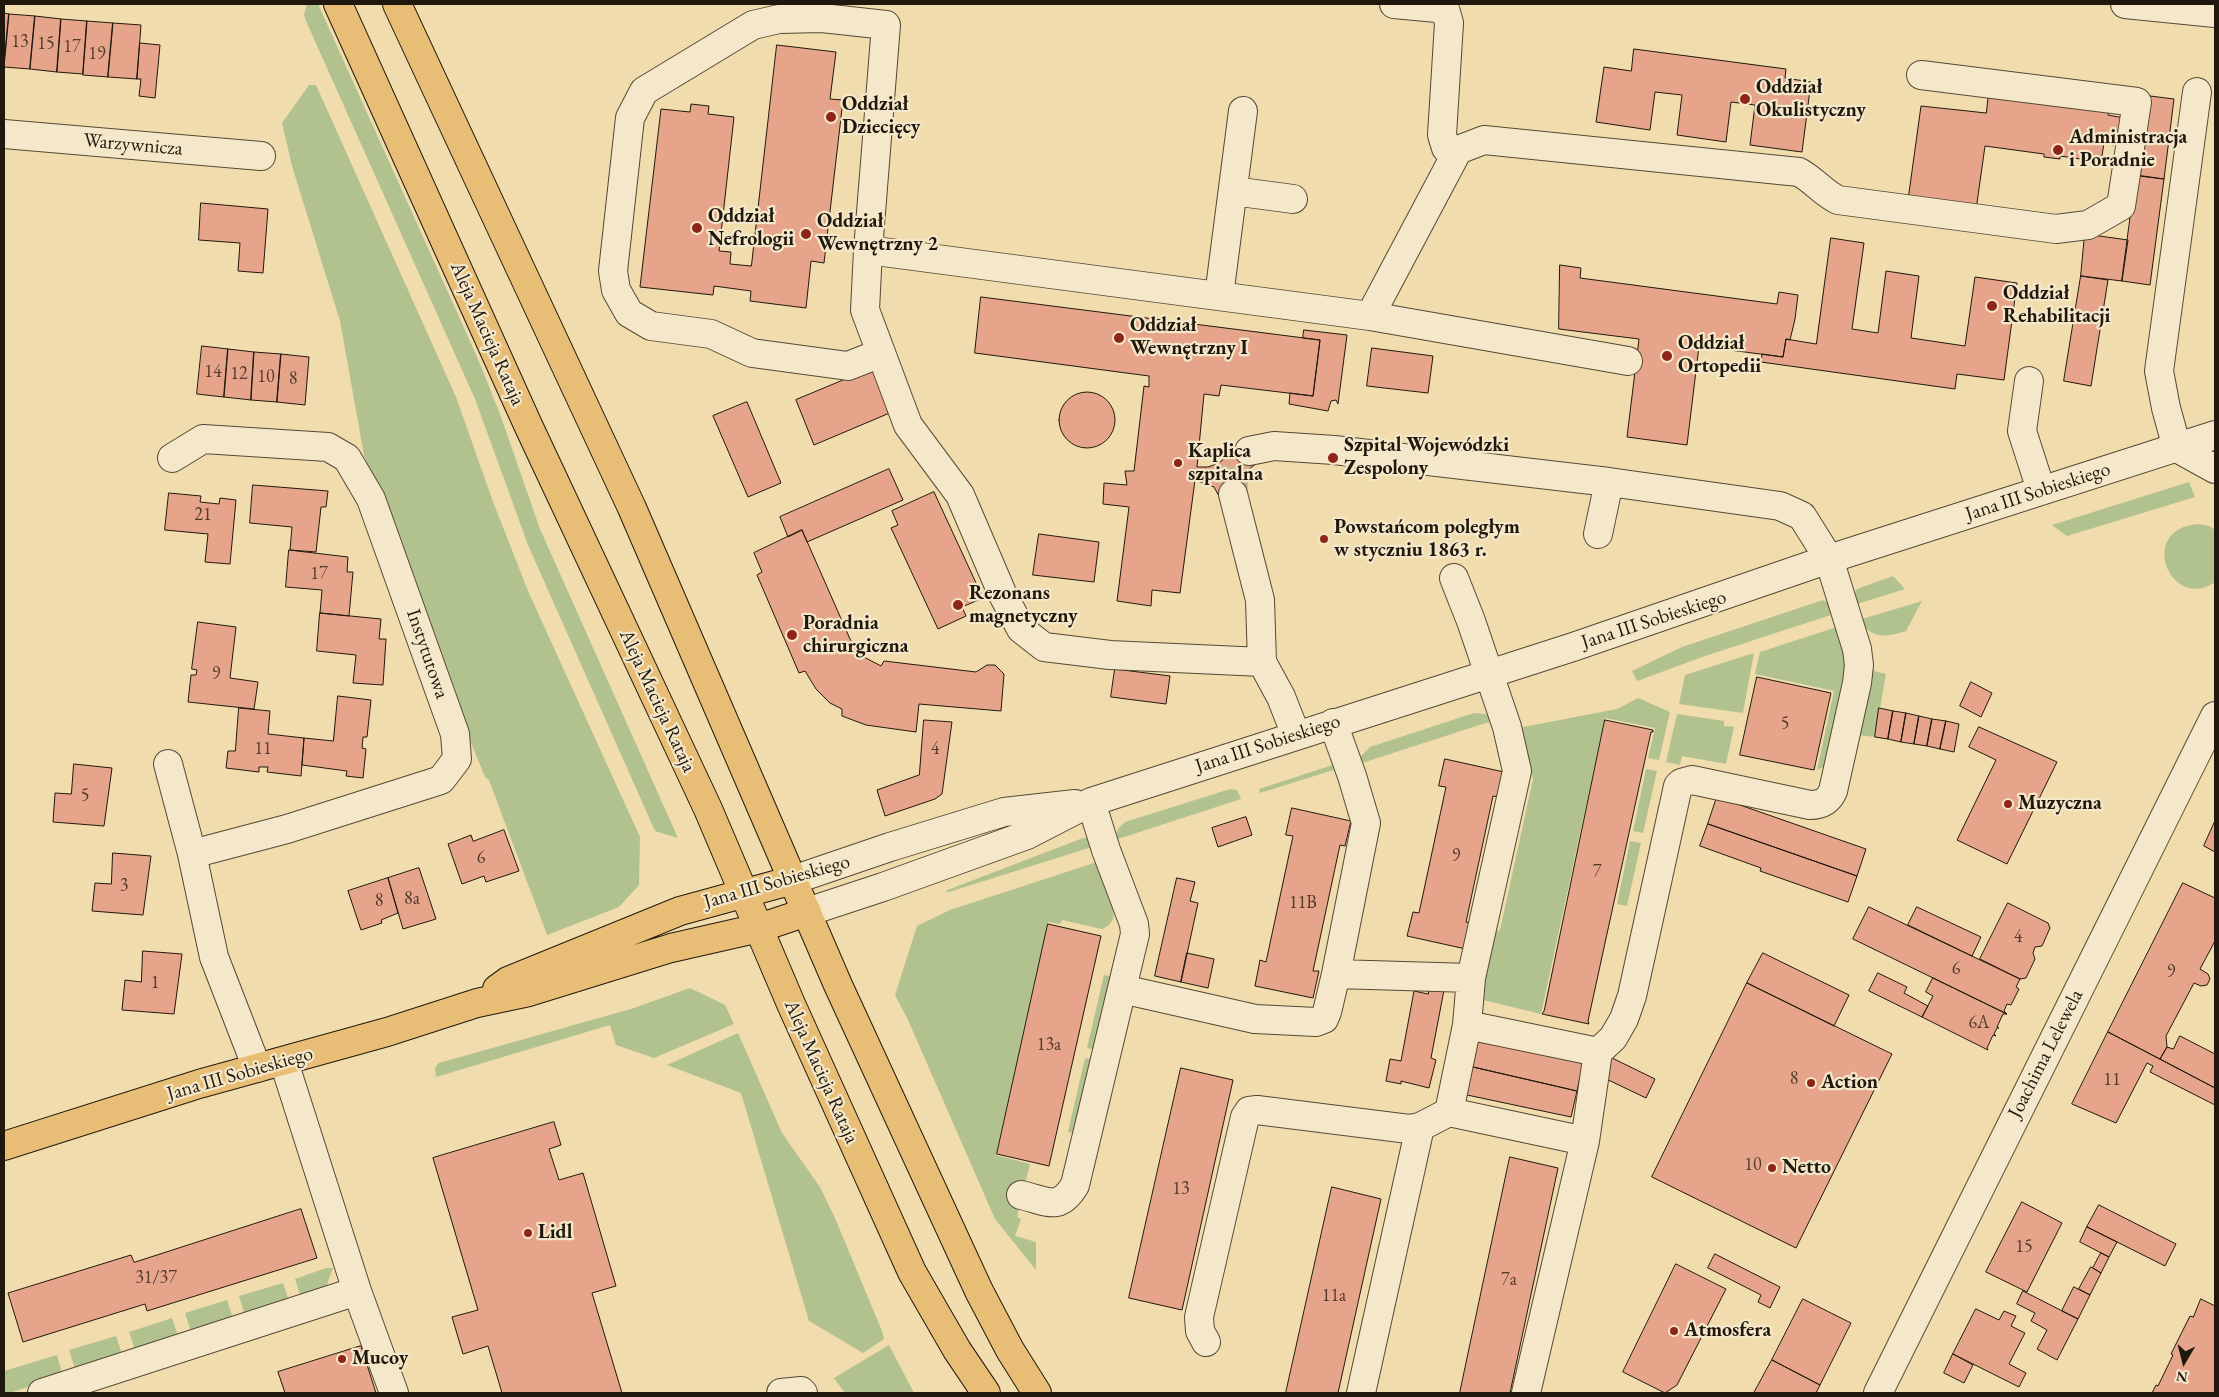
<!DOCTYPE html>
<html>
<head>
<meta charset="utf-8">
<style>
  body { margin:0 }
  #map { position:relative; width:2219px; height:1397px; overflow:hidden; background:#f0dcad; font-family:"EB Garamond",serif }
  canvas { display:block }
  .frame { position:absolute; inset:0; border:5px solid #21180d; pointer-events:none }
  .north { position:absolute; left:2159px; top:1337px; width:50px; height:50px; -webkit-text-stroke:4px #f5e8ca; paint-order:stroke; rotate:188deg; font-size:14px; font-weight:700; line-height:20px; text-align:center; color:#21180d }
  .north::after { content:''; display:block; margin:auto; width:18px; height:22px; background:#21180d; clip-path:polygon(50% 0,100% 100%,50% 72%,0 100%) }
</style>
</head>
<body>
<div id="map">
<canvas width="2219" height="1397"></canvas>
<div class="frame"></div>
<div class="north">N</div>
</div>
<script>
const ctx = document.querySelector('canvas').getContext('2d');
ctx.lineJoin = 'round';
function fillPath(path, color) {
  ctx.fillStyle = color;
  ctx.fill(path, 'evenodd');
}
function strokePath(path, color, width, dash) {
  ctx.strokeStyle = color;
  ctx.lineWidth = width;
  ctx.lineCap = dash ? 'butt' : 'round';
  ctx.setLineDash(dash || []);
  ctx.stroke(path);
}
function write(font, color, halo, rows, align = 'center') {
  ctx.font = font + ' "EB Garamond",serif';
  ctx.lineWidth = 4.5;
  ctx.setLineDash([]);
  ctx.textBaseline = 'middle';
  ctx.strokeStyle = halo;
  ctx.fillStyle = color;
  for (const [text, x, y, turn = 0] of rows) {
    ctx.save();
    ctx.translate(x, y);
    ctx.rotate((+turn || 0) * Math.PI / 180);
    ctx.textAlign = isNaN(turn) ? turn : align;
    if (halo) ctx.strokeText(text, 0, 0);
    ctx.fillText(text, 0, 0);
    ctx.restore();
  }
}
const green = new Path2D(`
  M307,4H318L478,359L500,414L540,529L678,838L655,831L528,545L475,399L306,21L304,15Z
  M309,85H316L456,397L492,499L528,591L640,837L639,885L619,907L547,935L489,780L485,777L456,706L364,455L340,321L292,166L282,123Z
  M2189,482L2195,497L2067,536L2052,525Z
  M2198,524L2209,526L2215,530V582C2171,613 2136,529 2198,524Z
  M1893,576L1905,589L1857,604L1854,594L1857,589Z
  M1823,600L1829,603L1834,614L1705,656L1637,681L1632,671L1682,647Z
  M1922,601L1906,631C1885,637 1873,640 1859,620Z
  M1840,626L1848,674L1826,766L1817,770L1834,691L1755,674L1760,652Z
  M1754,653L1743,713L1679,704L1685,675Z
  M1872,666L1874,671L1886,674L1875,737L1858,735Z
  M1638,698L1670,712L1659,760L1648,758L1655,728L1605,718L1541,1014L1483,1000L1481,995L1493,934L1500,930L1533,779L1518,728L1617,709Z
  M1474,713L1486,714L1492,721L1362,763L1361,756L1370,747Z
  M1677,714L1724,721V726L1734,727L1726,764L1682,756L1680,765L1666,762Z
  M1339,763L1340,768L1260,793L1259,789Z
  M1646,769L1657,771L1643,833L1633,831Z
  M1230,789L1237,790L1241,799L1115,840L1118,829L1125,822Z
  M1083,838H1088L1095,846L949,892L945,891Z
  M1630,841L1641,843L1627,906L1617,904Z
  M1097,862C1101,874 1117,908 1113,919C1111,924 1107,927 1102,929L1062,920L1060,924L1048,922L996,1155L1030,1164L1017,1217L1021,1219L1015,1236L1036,1242V1270L995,1219L908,1020L895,995L917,926L950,910Z
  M1104,975L1114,977L1097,1050L1087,1048Z
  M690,988L725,1005L734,1024L654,1058L616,1045L610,1025L436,1077L435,1068L439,1063L631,1009Z
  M738,1033L782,1133L820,1187L835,1218L882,1331L884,1339L863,1353L809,1321L741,1093L667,1065Z
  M1085,1058L1096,1060L1079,1134L1068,1132Z
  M326,1268H333L325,1290L302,1301L295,1279Z
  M283,1283L290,1305L246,1319L239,1296Z
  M227,1300L234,1322L192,1335L185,1313Z
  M172,1318L179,1339L136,1353L129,1332Z
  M116,1336L123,1357L76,1372L69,1350Z
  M889,1345L914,1393H845L834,1378Z
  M57,1355L63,1376L9,1393H4V1371Z`);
const building = new Path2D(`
  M4,13L9,14L4,67Z
  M9,14L35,16L30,69L4,67Z
  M35,16L61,19L57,72L30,69Z
  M61,19L87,21L83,74L57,72Z
  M87,21L113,23L108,77L83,75Z
  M113,23L141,25L137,79L108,77Z
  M140,43L160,45L155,98L139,96L141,79H137Z
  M777,45L836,52L830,99L843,100L824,263L811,261L806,308L750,301L751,291L714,286L713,295L640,287L661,109L690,112L691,104L709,106L708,114L734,117L719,251L731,252L730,264L751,266Z
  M1634,49L1786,69L1785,78L1811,82L1802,152L1750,145L1755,105L1731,102L1726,142L1677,135L1682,95L1655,92L1650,130L1596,122L1604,67L1631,71Z
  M1989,92L2109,109L2108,115L2124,118L2122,131L2115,130L2113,145L2104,143L2101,162L2060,156V159L2044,157V154L1985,146L1976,210L1908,200L1921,106L1986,113Z
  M2150,96L2174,99L2164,179L2139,176Z
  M2136,175L2164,179L2150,285L2122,281Z
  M201,203L268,209L263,273L238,271L240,243L199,240Z
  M2085,234L2128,240L2122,281L2081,276Z
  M1831,238L1864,243L1852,329L1878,333L1886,271L1919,276L1911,338L1965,346L1975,277L2017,283L2004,380L1957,374L1955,389L1761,362L1762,354L1783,357L1786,339L1816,344Z
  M1560,265L1581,268L1580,278L1777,304L1779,292L1798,295L1795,319L1790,340L1786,339L1783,357L1699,346L1687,445L1627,437L1639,339L1559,329Z
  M2081,276L2108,280L2091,386L2064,381Z
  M981,297L1320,340L1313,396L1221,385L1219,396L1204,394L1197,467H1208L1219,463L1242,443L1258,462L1248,470L1245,479L1246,490L1220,498L1214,487L1195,480L1180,593L1152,590L1151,606L1117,601L1129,507L1103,504L1104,483L1127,485L1125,471H1134L1144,386L1149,387V376L975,353Z
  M1304,330L1347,335L1338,404L1336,400L1331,401L1328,411L1289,404L1290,393L1313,396L1320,340L1303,338Z
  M202,346L228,349L224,397L197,394Z
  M1372,348L1433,356L1428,393L1367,386Z
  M228,349L254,352L251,400L224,397Z
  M254,352L281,354L277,402L251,400Z
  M281,354L309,357L305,405L277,402Z
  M873,368L892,412L814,445L796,400Z
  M1059 420a28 28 0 1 1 56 0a28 28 0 1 1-56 0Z
  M747,402L781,483L748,497L713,416Z
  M889,469L903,500L807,542L802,530L788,537L780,517Z
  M253,485L328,491L326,507H321L316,552L290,550L292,527L250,523Z
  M934,492L983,598L962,607L966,616L938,629L891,528L898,525L892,511Z
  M169,493L201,496L200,502L219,504L220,498L236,500L230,564L205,562L208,534L165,530Z
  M802,530L850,639L862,656L881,666L884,661L976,672L987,665H995L1004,674L1001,711L919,704L916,732L866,725L842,716V709L830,703L816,689L805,671L799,673L757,575L762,572L754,553Z
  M1039,534L1099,542L1094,582L1033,575Z
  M289,550L348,557L347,572H353L349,616L320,613L322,590L286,587Z
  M320,613L381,619L379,639H386L383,685L353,683L356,655L317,651Z
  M198,622L236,627L230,678L258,682L254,709L188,702L191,675H196L197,670L192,669Z
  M1115,669L1170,676L1166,704L1111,697Z
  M1757,677L1831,693L1814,770L1740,755Z
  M1971,682L1992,693L1981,717L1960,706Z
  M338,696L371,700L367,737H363L362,748L366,749L363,778L346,776L347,771L302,765L304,738L333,741Z
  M239,708L270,711L268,734L304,738L301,776L267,772L268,767H259V772L226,768L228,751H235Z
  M1879,708L1893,711L1888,739L1875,737Z
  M1893,711L1906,713L1901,742L1888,739Z
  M1906,713L1919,716L1914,744L1901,742Z
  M1919,716L1932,719L1927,746L1914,744Z
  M1932,719L1946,721L1940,749L1927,746Z
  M924,720L952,722L942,794L935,799L885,816L877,790L919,775Z
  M1605,720L1653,730V732H1651L1588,1021L1589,1024L1542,1014L1544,1011Z
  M1946,721L1959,724L1954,752L1940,749Z
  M1979,727L2057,762L2007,864L1957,840L1996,760L1969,747Z
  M1445,759L1504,772L1498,797L1493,796L1466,922L1472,923L1466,949L1407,936L1413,912L1419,913L1446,787L1439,786Z
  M74,764L112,768L104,826L53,822L55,793L71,794Z
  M1717,797L1866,849L1857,876L1708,824Z
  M1292,808L1351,821L1345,846L1340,845L1313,971H1319L1313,998L1255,986L1260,960L1266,962L1293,836L1286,835Z
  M1246,817L1252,835L1218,847L1212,828Z
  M2215,821V852L2204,846Z
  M1708,824L1857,876L1848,902L1760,871L1761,868L1700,846Z
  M504,830L519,871L486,882L484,876L462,884L448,844L471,835L473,841Z
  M113,853L151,856L143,915L92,911L95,883L111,884Z
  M419,868L436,919L403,929L388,878Z
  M388,878L398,913L381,920L382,923L361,930L348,891Z
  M1177,878L1195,882L1190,901L1198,903L1181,982L1155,976Z
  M2183,883L2215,898V941L2200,969L2208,974L2210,979L2207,985L2201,986L2194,983L2166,1036L2167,1047L2160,1059L2108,1032Z
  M2008,903L2048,923L2050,928L2042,946L2035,947L2033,953L2035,959L2026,978L2020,979L1980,959Z
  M1869,907L2020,979L2016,987L2019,989L2011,1005L2007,1004L2004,1011L2007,1014L1853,939Z
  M1917,907L1981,937L1972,956L1908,925Z
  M1048,924L1101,936L1049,1166L997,1154Z
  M143,951L182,954L174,1014L122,1010L125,980L141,982Z
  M1187,953L1214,959L1208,988L1181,982Z
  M1763,953L1849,995L1834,1026L1747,983Z
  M1878,973L1907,987L1904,993L1928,1006L1922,1017L1869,991Z
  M1933,978L2007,1014H2003L1997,1027L1999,1028H1997L1994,1034L1996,1036L1993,1035L1987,1048L1988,1050L1922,1017L1933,996L1926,992Z
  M1747,983L1892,1054L1796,1248L1652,1177Z
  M1429,986L1444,990L1431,1058L1436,1060L1429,1088L1401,1081V1084L1386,1081L1390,1059L1401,1061L1414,991L1428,994Z
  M2108,1032L2215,1088V1105L2150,1072L2153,1066L2147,1063L2116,1123L2072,1104Z
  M2180,1036L2215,1054V1088L2160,1059L2167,1047L2173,1049Z
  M1478,1041L1583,1063L1577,1091L1473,1067Z
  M1612,1058L1655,1079L1646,1098L1602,1077Z
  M1473,1067L1577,1091L1571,1117L1467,1095Z
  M1181,1068L1233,1080L1182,1310L1129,1298Z
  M554,1122L561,1145L549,1149L559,1180L583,1173L616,1286L592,1293L622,1393H502L488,1346L463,1354L452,1317L478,1310L433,1158Z
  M1510,1157L1558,1168L1510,1393H1460Z
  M1332,1187L1381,1199L1338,1393H1286Z
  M2022,1202L2062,1223L2027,1292L1986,1272Z
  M2099,1205L2176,1244L2165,1266L2087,1227Z
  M301,1209L317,1258L147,1311L145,1304L23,1342L8,1293L131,1255L134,1262Z
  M2087,1227L2117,1242L2109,1257L2080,1242Z
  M2101,1253L2109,1257L2101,1273L2093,1268Z
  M1715,1254L1780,1287L1770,1308L1758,1302L1761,1295L1708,1268Z
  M1676,1264L1726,1289L1677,1385L1665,1393L1623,1372Z
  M2091,1267L2101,1273L2090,1295L2079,1289Z
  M2074,1287L2090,1295L2078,1319L2062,1311Z
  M2023,1291L2078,1319L2057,1360L2037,1349L2047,1330L2031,1321L2035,1313L2017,1304Z
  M1803,1299L1851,1323L1820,1385L1772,1360Z
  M2201,1299L2215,1306V1393H2152L2156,1385L2158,1386L2173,1355L2171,1354L2190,1316L2193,1317Z
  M1976,1309L1999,1320L2004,1311L2016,1316L2011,1326L2025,1333L2009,1364L2026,1373L2019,1387L1953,1354Z
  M361,1346L376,1393H285L278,1372Z
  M1953,1354L1973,1365L1964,1383L1944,1373Z
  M1772,1360L1820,1385L1816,1393H1754Z`);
const minorTunnel = new Path2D(`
  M1233,494L1236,465L1249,451`);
const minor = new Path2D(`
  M1394,4L1437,8L1446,12L1449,23L1442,135L1446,148L1454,156
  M2125,4L2215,13
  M2197,92L2159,371L2166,408L2177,448L2215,469
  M4,134L261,156
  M1233,191L1293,199
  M868,250L886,25L822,18L779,19L753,25L644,91L630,118L613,271L616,290L629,313L651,326L711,334L752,353L848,366L881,353
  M1219,296L1243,111
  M1370,316L1628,361
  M2029,381L2022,431L2041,490
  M1249,451L1274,446L1334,450L1609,482L1780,506L1802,516L1829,559L1857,649L1859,665L1857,683L1833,791C1828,802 1821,805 1810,805L1692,780L1681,783L1678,786L1632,996L1624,1019L1613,1038L1598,1052L1585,1141L1526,1393
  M172,458L203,439L328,447L347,458L371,499L455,734L457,759L441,780L287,829L192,854
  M1233,494L1260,600L1262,662L1281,697L1296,735
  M1598,534L1609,482
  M1262,662L1110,655L1044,647L1021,629L1002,593L960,495L908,425L865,310L868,250L1370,316L1458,150L1484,140L1799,172C1814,180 1823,193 1838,200L2056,229L2088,225L2121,206L2137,102L1921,75
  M1333,723L1352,776L1366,823L1336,974L1471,978
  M168,764L192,854L214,957L257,1068
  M793,880L890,847L1004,812L1075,804
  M807,912L883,887L1027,835L1091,802L1573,647L1829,559L2215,435
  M1122,989L1255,1019L1316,1022L1324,1019L1327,1012L1336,974
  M1467,1025L1598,1052
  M284,1062L357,1291L394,1393
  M1449,1112L1467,1025L1471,978L1517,771L1507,727L1471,621L1454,578
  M1021,1195C1047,1201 1059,1212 1075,1185L1135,934L1134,924L1106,850L1091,802
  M1206,1342L1200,1331L1199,1317L1245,1117L1249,1111L1257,1110L1409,1129L1420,1127L1449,1112L1585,1141
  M42,1393L357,1291
  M781,1393L801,1391L803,1393
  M1361,1393L1420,1127
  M1878,1393L2215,716`);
const major = new Path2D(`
  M338,4L528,425L708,809L791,1004L912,1272L957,1350L986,1393
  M397,4L632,508L838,985L979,1291L1010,1350L1037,1393
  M497,989L508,981L680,911L793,880
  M4,1146L199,1084L387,1032L477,1003L529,992L671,948L759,928L807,912`);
const markers = [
  [1745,99,6,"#8f2418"],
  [831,117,6,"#8f2418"],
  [2058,150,6,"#8f2418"],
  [697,228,6,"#8f2418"],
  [806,234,6,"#8f2418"],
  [1992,306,6,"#8f2418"],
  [1119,338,6,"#8f2418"],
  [1667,356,6,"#8f2418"],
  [1333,458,6,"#8f2418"],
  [1178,463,5,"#8f2418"],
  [1324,539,5,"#8f2418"],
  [958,605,6,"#8f2418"],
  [792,635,6,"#8f2418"],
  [2008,804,5,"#8f2418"],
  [1811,1083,5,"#8f2418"],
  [1772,1168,5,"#8f2418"],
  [528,1233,5,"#8f2418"],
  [1674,1331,5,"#8f2418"],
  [342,1359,5,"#8f2418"]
];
const numberNames = [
  ["13",20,42],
  ["15",46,44],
  ["17",72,47],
  ["19",97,54],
  ["14",213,372],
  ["12",239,374],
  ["10",266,377],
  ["8",293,379],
  ["21",203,515],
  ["17",319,574],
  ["9",216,674],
  ["5",1785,724],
  ["11",263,749],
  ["4",935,749],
  ["5",85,796],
  ["9",1456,856],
  ["6",481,858],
  ["7",1597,872],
  ["3",124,886],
  ["8a",412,899],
  ["8",379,901],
  ["11B",1303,903],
  ["4",2018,937],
  ["6",1956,969],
  ["9",2171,972],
  ["1",155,983],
  ["6A",1979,1023],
  ["13a",1049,1045],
  ["8",1794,1079],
  ["11",2112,1080],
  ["10",1753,1165],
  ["13",1181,1189],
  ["15",2024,1247],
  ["31/37",156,1278],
  ["7a",1509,1280],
  ["11a",1334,1296]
];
const poiNames = [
  ["Oddział",1756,88],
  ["Okulistyczny",1756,111],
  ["Oddział",842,105],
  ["Dziecięcy",842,128],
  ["Administracja",2069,138],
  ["i Poradnie",2069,161],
  ["Oddział",708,217],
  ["Nefrologii",708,240],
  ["Oddział",817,222],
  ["Wewnętrzny 2",817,245],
  ["Oddział",2003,294],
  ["Rehabilitacji",2003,317],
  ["Oddział",1130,326],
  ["Wewnętrzny I",1130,349],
  ["Oddział",1678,344],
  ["Ortopedii",1678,367],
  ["Szpital Wojewódzki",1344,446],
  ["Zespolony",1344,469],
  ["Kaplica",1188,452],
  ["szpitalna",1188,475],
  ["Powstańcom poległym",1334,528],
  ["w styczniu 1863 r.",1334,551],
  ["Rezonans",969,594],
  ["magnetyczny",969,617],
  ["Poradnia",803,624],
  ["chirurgiczna",803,647],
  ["Muzyczna",2018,804],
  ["Action",1821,1083],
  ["Netto",1782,1168],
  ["Lidl",538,1233],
  ["Atmosfera",1684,1331],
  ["Mucoy",352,1359]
];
const streetNames = [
  ["Warzywnicza",133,145,5],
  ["Aleja Macieja Rataja",487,334,66],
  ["Jana III Sobieskiego",2038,492,-18],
  ["Jana III Sobieskiego",1654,620,-18],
  ["Instytutowa",427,654,71],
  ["Aleja Macieja Rataja",657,701,65],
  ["Jana III Sobieskiego",1268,744,-18],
  ["Jana III Sobieskiego",777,882,-16],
  ["Joachima Lelewela",2046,1054,-63],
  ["Aleja Macieja Rataja",821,1072,66],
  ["Jana III Sobieskiego",240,1074,-16]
];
fillPath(green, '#b2c28f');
fillPath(building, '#e6a58b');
strokePath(building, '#21180d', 1);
strokePath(minorTunnel, '#c7b58d', 28, [28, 14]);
strokePath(minor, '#554935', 30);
strokePath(major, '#21180d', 30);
strokePath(minor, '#f5e8ca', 28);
strokePath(major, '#e8be76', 28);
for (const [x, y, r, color] of markers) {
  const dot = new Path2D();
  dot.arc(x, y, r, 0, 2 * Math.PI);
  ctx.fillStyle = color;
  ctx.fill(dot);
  strokePath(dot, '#f5e8ca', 2);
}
write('18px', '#523b2c', null, numberNames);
write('bold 20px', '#21180d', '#f5e8ca', poiNames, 'left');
write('20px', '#21180d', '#f5e8ca', streetNames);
</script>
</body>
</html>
